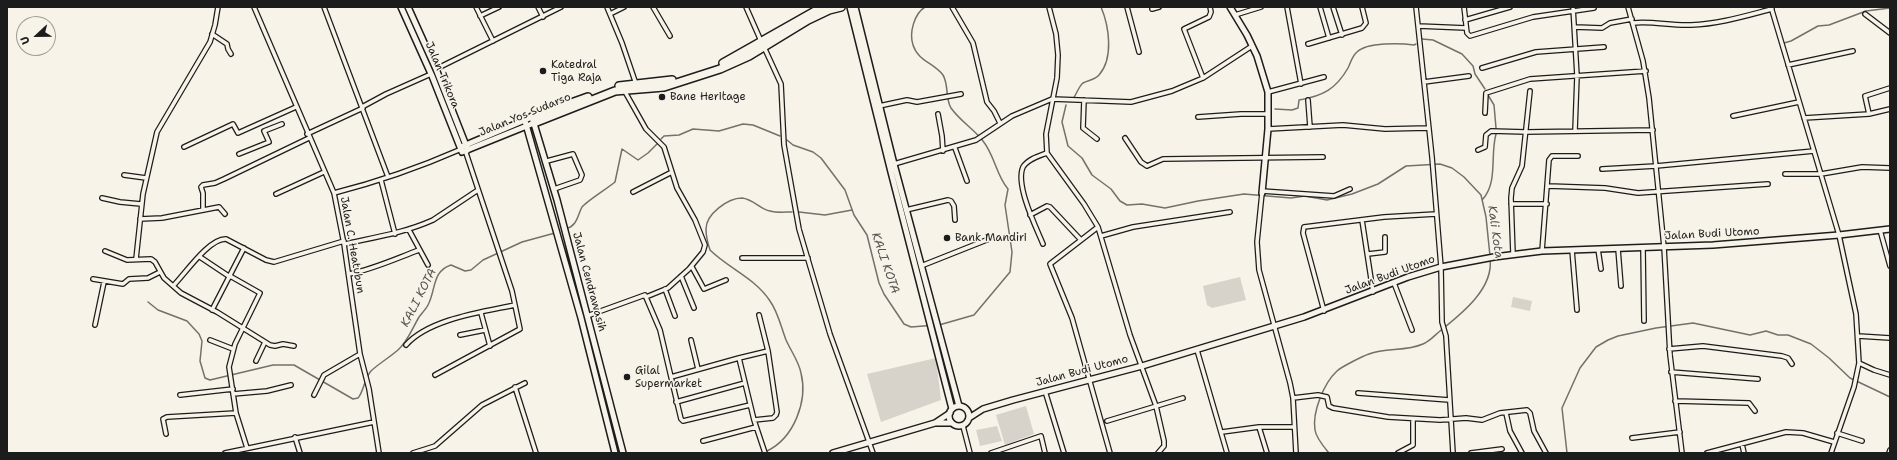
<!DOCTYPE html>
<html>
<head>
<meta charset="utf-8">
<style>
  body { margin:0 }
  #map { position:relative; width:1897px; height:460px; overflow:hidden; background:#f7f3e8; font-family:"Shantell Sans",sans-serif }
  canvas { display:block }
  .frame { position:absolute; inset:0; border:8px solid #1c1c1c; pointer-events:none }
  .north { position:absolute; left:16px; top:16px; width:40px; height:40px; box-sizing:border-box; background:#f7f3e8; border:1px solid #9f9d96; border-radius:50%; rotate:248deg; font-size:11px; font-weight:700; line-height:16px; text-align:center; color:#1c1c1c }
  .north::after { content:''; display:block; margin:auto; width:14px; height:18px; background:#1c1c1c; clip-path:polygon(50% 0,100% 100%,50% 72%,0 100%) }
</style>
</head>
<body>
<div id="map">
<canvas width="1897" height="460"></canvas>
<div class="frame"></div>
<div class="north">U</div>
</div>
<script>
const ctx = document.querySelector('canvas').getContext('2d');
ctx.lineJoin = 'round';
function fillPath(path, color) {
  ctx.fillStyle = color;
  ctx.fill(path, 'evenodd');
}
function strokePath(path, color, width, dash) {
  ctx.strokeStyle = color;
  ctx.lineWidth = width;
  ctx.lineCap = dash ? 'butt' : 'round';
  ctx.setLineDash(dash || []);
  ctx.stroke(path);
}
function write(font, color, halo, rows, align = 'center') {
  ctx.font = font + ' "Shantell Sans",sans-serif';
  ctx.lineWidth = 3;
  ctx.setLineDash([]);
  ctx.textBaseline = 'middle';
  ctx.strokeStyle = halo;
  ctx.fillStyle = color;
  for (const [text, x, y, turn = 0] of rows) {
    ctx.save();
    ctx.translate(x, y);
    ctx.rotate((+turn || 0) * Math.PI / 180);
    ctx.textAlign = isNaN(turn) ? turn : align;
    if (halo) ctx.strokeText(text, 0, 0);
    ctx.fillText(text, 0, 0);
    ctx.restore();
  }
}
const green = new Path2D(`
  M1240,277L1246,300L1212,308L1207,305L1203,286Z
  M1513,297L1532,301L1530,311L1511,307Z
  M936,358L941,400L881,422L867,374Z
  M1026,406L1034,434L1005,445L996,415Z
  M997,426L1002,441L980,446L976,430Z`);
const stream = new Path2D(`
  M925,7C914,14 909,33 913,45C918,61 934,63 943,75C949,85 945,98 951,108C960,121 974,129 983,141C995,156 996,175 1008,189L1005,205L1012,252L1010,272L974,315L939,325
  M1422,39L1433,40L1462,54L1473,66L1475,74L1485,89
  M1784,43L1791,41L1818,26L1829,25L1866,11L1890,8
  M1488,95L1494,105L1496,128
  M1073,99C1076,95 1079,86 1083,83C1088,80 1095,80 1099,75C1114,58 1109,26 1101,7
  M1066,105L1062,122L1068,146L1082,158L1092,175L1111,189L1120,201L1127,205L1142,204L1165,208L1198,201L1244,194L1291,198L1305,196L1327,200L1352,194L1378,184L1406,166L1440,164L1452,168L1464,177L1481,195L1486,217L1490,256
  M1275,109L1292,110L1298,108L1299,100C1323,96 1336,89 1348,68C1351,62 1352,56 1357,52C1367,42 1401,43 1414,45L1416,44
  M661,139L664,136L679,135L693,129L719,131L743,124L753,125L780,136
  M787,140L793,145L813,152L821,158L845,190L854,215L867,235L879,283L884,294L904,324L911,327L936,325
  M1483,199C1498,182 1490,155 1496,134
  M799,212L825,215L852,210
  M566,229C578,225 577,216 582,207C587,201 608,188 615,182L622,149L638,160L648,153L658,143
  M148,302L158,310L187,321L199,334L202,341L200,361L205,378L210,380L273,365H294L353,399L358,398C364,391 364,379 371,371C377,365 390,357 398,350C408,341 412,329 419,317C422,313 426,309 428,305C436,290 432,271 451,265L465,271L471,270L483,260L522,242L555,233
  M767,451C794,438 808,401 801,373C799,362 791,351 786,340C781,327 778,312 770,301C755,278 728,268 710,250C708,244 706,236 706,229C706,214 728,198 742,198C753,199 760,209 770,211C777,213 785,212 792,212
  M1329,453C1324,447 1316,438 1315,430C1312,412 1324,383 1337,371C1341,367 1363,356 1369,354C1386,347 1405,352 1423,344C1430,341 1434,336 1440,331C1460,315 1494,289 1490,259
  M1567,453L1562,408L1580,368L1596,347L1608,340L1618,336L1656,328L1693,323L1750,335L1766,331L1778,335H1788L1811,344L1829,358L1850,378L1890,397`);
const street = new Path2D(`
  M254,7L334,193L344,244L360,354L369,389L379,453
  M324,7L388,177
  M476,7L493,41
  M538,7L543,17
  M607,7L622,43L636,84
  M653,7L670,36
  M746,7L761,41
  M952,7L973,43L987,102L994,111L1000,123
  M1049,7L1056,34L1058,55L1057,78L1046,134L1047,153L1084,204L1098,227L1130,335L1156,406L1164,441V446L1158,453
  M1127,7L1139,52
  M1287,7L1301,84
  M1320,7L1329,38
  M1333,7L1342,35
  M1416,7L1432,157L1441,267L1442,322L1446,336L1453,453
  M1464,7L1467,33L1470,36L1533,17L1594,8
  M1573,7L1577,76L1575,131
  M1628,7L1643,61L1649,98L1664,247L1670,355L1682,453
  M1771,7L1839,235L1856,314L1859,363L1854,387L1831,453
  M1152,9L1159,7
  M610,14L624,7
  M1865,14L1890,33
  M1235,15L1261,7
  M480,16L499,7
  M1465,20L1510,7
  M1633,23C1653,21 1671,26 1691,25C1719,24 1745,16 1772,9
  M1418,26L1466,28
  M1575,27L1602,28L1610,23L1632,19
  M212,34L227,44L228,49L231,54
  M1308,44L1362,28L1366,23L1362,7
  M764,47L781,84L784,145L799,229L830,334L873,453
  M1788,65L1853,51
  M1482,68L1536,52L1604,47
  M436,69L561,7
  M1203,78L1184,29L1209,17L1211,12L1210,7
  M1424,82L1469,76
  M624,90L646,129L664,147L677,188L695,220L705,245L703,252L689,269L668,288L646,297
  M1268,92L1324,77
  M1084,100L1083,128L1097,139
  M1308,100L1310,127
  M879,106L907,100L917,102L961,94
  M362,107L386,94L431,74
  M1485,113L1486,93L1530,79L1646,71
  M938,114L942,136L943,151
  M1869,114L1865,96L1890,88
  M1733,116L1799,102
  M1198,117L1241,114H1267
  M1804,118L1869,114L1890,109
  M1268,129L1343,125L1385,129L1428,128
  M307,134L363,108
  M1125,138L1141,162L1147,166L1163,159L1323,157
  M184,147L233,124L238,133L296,107
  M955,148L967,181
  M1478,150L1485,147L1486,135L1491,131L1526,132L1653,130
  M239,154L269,142L264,131L282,124
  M547,161L573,154L582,175L580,180L554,189
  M894,164L976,140L1012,116L1052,99L1131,102L1172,91L1203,78L1252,46
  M1602,169L1656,166L1814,151
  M1785,174H1821L1862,167L1890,168
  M124,175L146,178
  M381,180L395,234
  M1548,186L1605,188L1638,193L1768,184
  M1262,191L1334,196L1350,189
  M633,192L672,172
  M334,193C377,182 418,168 459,150L461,147
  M1262,193L1257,242L1259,270L1290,383L1293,398L1296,453
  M276,194L324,172
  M102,198L120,202L141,204
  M1511,204H1547
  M203,210V193L201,187L203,185L215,183L224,179L309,138
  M906,210L948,200L951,201L954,206L955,220
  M1030,215L1047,206L1050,207L1081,240
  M140,219L162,218L219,207L225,214
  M1362,220L1373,292
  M1098,227L1050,264L1072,318L1110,453
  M409,230L428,265
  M1880,230L1890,266
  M1101,236L1133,227L1230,212
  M344,244C376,237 404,233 433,220L478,190
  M1043,244C1036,227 1015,185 1023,167C1028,159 1039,156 1047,153
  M1643,248L1644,321
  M1598,249L1601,269
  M1618,249L1621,286
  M1572,250L1577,310
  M105,251L127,260L151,259L155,262L164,278L181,293L217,312L270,345L275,346L283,344L294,346
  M1542,251L1549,160L1552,156H1578
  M1368,254L1385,252V237
  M1513,254L1511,198L1512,188L1522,166L1530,91
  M200,257L230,277
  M742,258H808
  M136,259L143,194L157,132L210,42L215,25L218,7
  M921,266L989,239
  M692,267L704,289L726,280
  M349,274C374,269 395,259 419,250
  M230,276L260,293L235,344L229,367L236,413L247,448
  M681,276L694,308
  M93,279L123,284L129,279L148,278L160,272
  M1394,283L1412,330
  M173,286C185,274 209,238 226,239L266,260L274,262L344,241
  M665,289L675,316
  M212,310L244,248
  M1324,311L1303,233L1304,227L1384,217L1436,214
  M481,313L490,346
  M587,316L645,295L660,330L671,377L739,358L754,420L765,453
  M95,325L104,282
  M460,335L485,330
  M1858,336L1890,338
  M210,340L233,349
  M691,340L698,369
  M406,345C429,319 482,312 515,305
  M1669,349L1703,346L1782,356L1788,358L1792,364
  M1197,350L1227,453
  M739,358L768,351
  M256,361L265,342
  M1859,363L1874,370L1890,375
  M1671,372L1758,379
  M435,375L520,329L512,291L466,153L468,150
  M671,377L681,419L683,421L750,405
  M515,387L536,453
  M1045,391L1064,453
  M1358,393L1449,400
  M233,394L267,391L291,385
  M180,395L233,389
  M314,395L324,375L360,354
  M1293,398L1318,395L1327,397L1329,406L1333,408L1388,417L1440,420L1466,418L1482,420L1500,413L1527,410L1530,413L1534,431L1546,453
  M1675,401L1749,403L1755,411
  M676,402L745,383
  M1506,413L1510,431L1522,453
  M754,420L773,418L776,415L777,412L768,351L759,315
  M1107,421L1183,398
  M963,426L970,453
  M1259,427H1294
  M1222,432L1259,427L1267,453
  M1837,433L1862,441
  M166,434L163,419L167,417L236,413
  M295,437L300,453
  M1632,438L1680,432
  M703,441L756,427
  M1742,444L1744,453
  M225,453L374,422
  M413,453L435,446L482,405L525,383
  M991,453L1041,436L1045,453
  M1398,453L1413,445V419
  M1471,453L1502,449
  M1707,453L1786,432L1803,433L1834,442
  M1889,453L1890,450`);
const secondary = new Path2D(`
  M401,7L432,76L462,152L534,123
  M408,7L436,69L467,148
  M850,7L891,172L952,409
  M855,7L894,164L959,406
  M1230,7L1247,35L1257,56L1268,92V129L1262,193
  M525,121L581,318L615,453
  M461,147L532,117L557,200L623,453
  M949 416a10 10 0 1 1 20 0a10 10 0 1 1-20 0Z
  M969,418L983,409L1013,400L1142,366L1304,317L1408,277L1441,267L1494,257L1542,251L1713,245L1839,235L1890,229
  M936,423H952
  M833,453L935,423L950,413`);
const highway = new Path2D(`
  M723,63L822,7
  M619,86L672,80
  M532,117L588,97
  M534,123L615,91L664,87L720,69L749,56L808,20L829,10L841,7`);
const markers = [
  [543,71,4,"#1c1c1c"],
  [662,97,4,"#1c1c1c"],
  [947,238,4,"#1c1c1c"],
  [627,377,4,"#1c1c1c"]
];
const poiNames = [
  ["Katedral",551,65],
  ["Tiga Raja",551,78],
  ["Bane Heritage",670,97],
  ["Bank Mandiri",955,238],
  ["Gilal",635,371],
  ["Supermarket",635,384]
];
const streetNames = [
  ["Jalan Trikora",442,75,67],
  ["Jalan Yos Sudarso",525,115,-22],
  ["Jalan Budi Utomo",1712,234,-3],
  ["Jalan C. Heatubun",352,245,80],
  ["Jalan Budi Utomo",1390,275,-20],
  ["Jalan Cendrawasih",589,282,75],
  ["Jalan Budi Utomo",1082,371,-15]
];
const waterNames = [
  ["Kali Kota",1495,232,82],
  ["KALI KOTA",885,263,71],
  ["KALI KOTA",419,298,-63]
];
fillPath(green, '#d7d3cb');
strokePath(stream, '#72716c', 1.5);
strokePath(street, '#1c1c1c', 6);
strokePath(secondary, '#1c1c1c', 8);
strokePath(highway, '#1c1c1c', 10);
strokePath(street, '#f7f3e8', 3.5);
strokePath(secondary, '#f7f3e8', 5);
strokePath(highway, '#f7f3e8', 7);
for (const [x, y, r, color] of markers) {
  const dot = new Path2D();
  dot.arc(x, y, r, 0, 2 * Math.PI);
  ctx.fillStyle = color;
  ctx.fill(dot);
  strokePath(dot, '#f7f3e8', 1.5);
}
write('11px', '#1c1c1c', '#f7f3e8', poiNames, 'left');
write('11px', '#1c1c1c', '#f7f3e8', streetNames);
write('italic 12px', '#565452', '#f7f3e8', waterNames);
</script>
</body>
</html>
